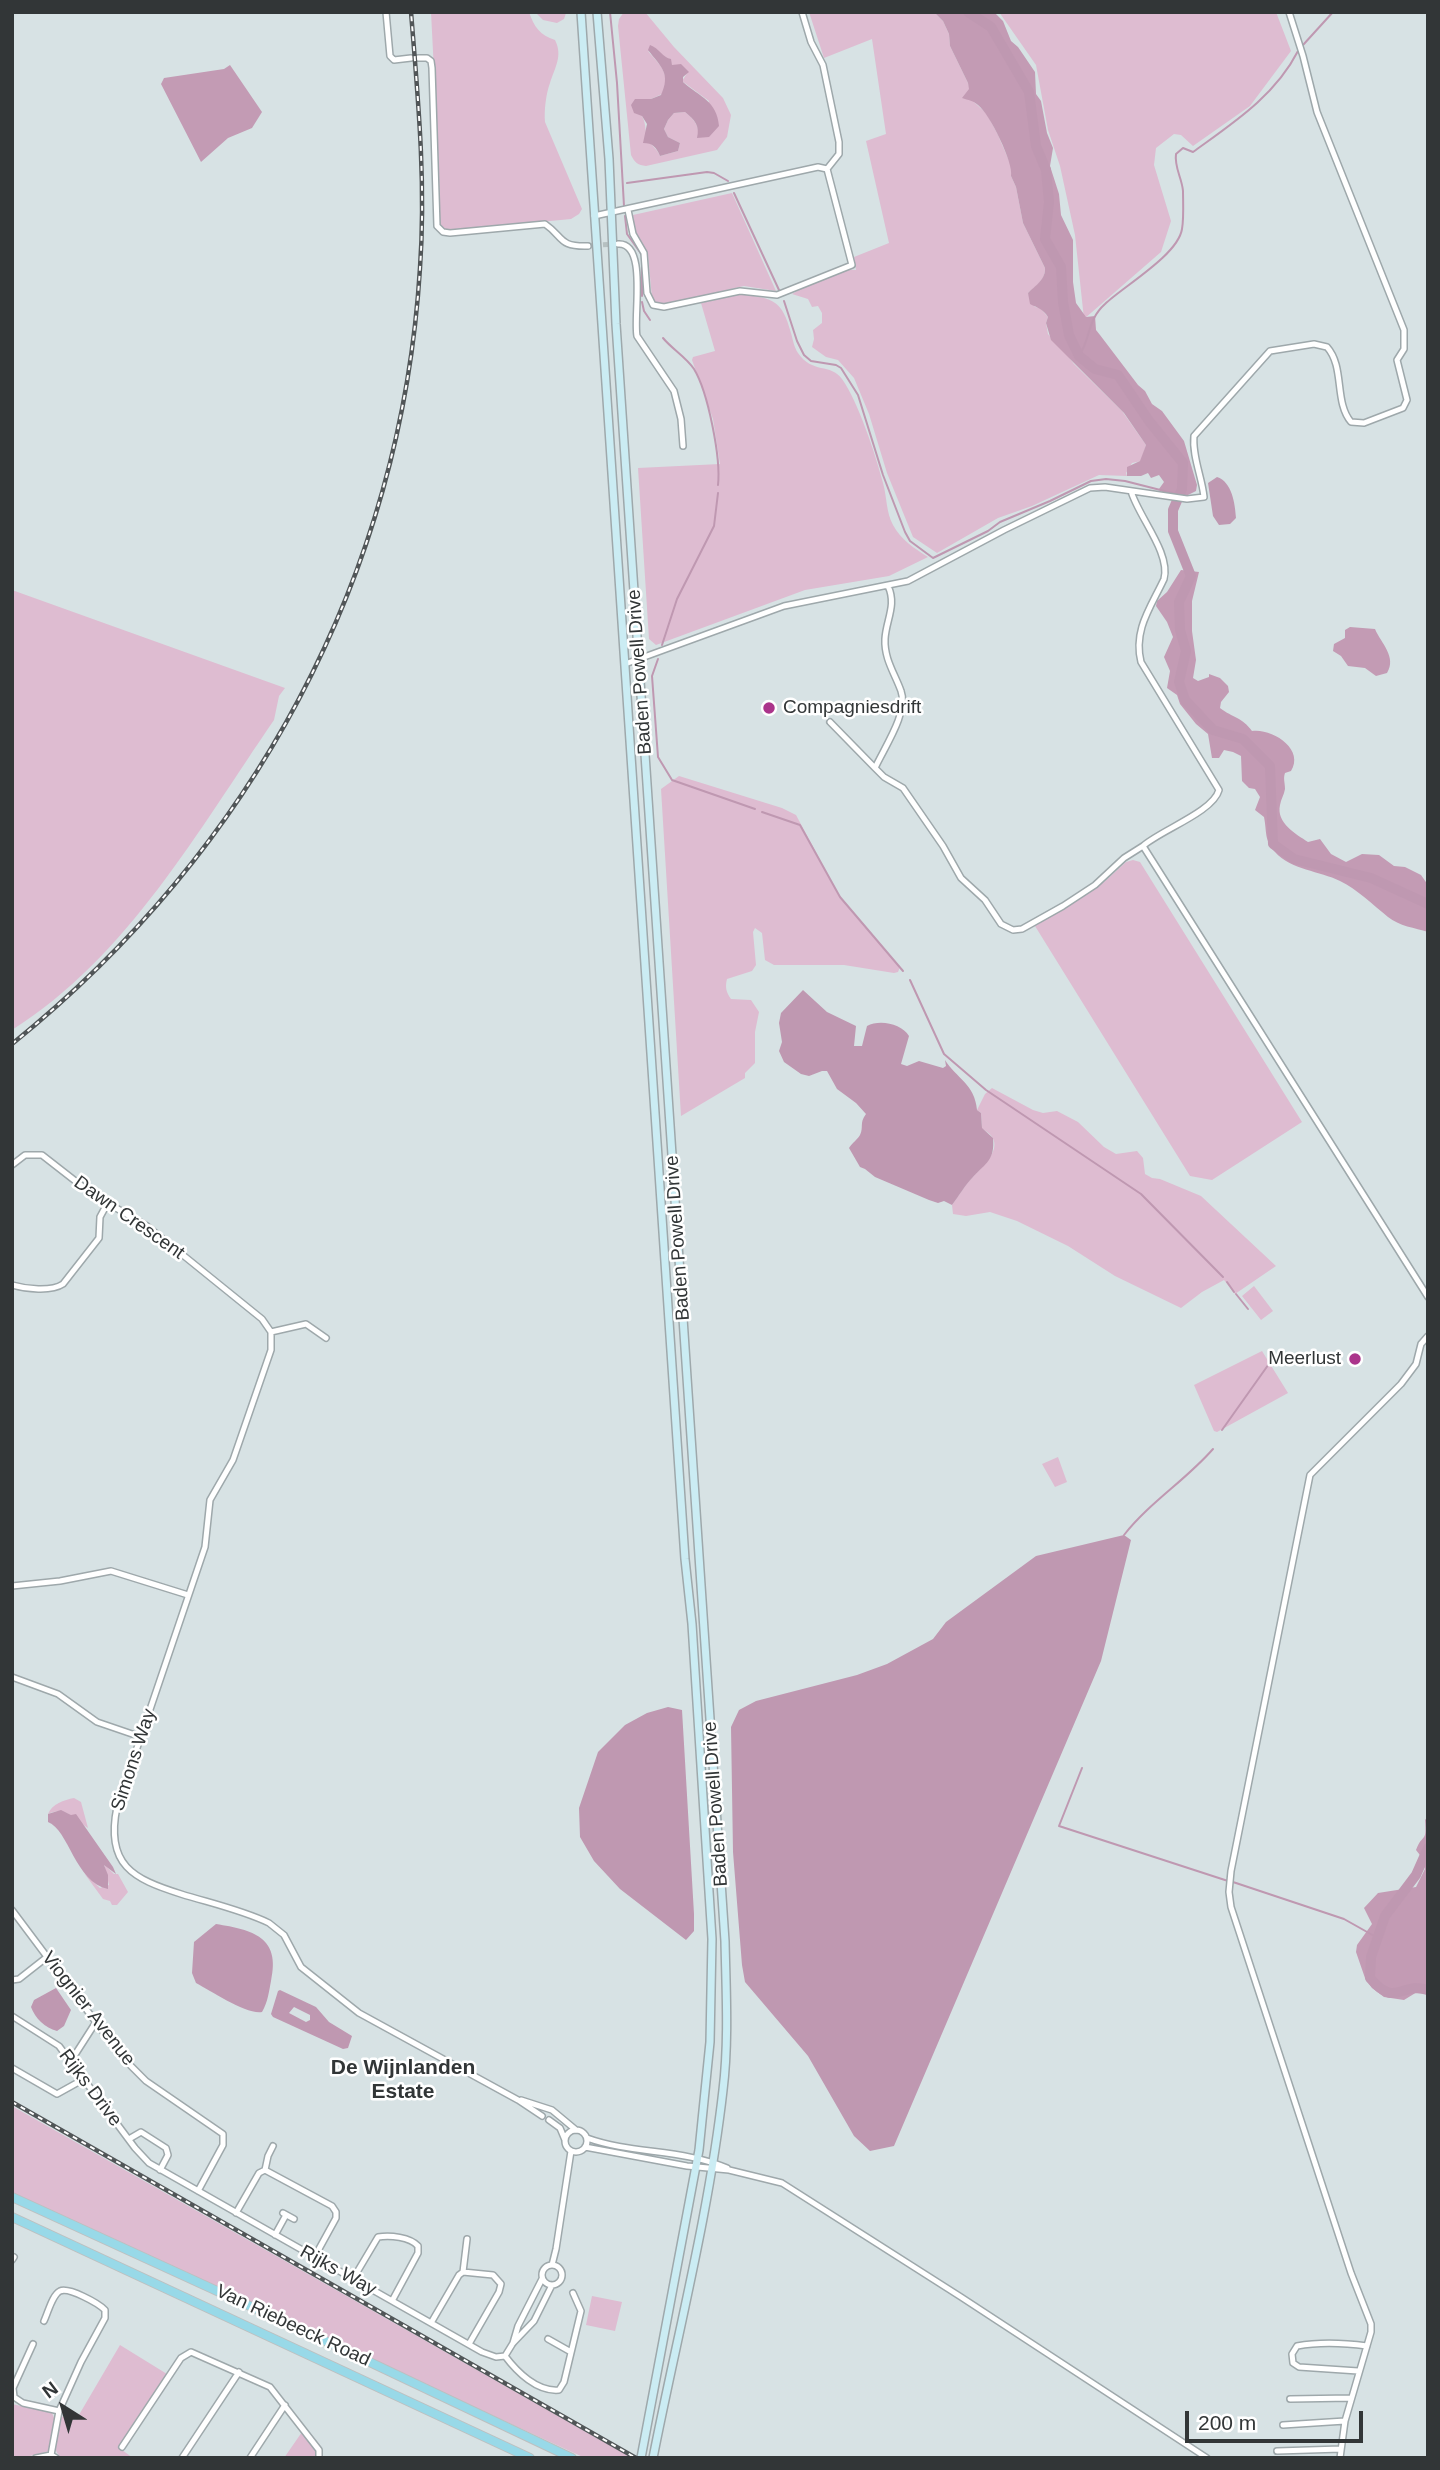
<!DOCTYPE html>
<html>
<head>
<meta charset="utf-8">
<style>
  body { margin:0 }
  #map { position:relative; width:1440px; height:2470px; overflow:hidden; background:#d7e2e4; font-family:Helvetica,sans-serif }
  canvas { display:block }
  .frame { position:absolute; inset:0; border:14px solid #323637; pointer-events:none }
  .north { position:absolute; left:28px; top:2372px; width:70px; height:70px; -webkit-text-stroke:5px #fff; paint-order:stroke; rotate:323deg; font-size:19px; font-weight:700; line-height:28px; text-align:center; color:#323637 }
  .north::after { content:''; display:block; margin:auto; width:24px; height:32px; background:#323637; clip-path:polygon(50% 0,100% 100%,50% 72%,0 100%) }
  .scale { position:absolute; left:1185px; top:2411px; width:178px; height:32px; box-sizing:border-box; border:4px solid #323637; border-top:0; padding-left:9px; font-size:21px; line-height:24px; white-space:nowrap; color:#323637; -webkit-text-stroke:5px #fff; paint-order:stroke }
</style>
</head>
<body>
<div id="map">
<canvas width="1440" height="2470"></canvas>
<div class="frame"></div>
<div class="north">N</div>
<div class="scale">200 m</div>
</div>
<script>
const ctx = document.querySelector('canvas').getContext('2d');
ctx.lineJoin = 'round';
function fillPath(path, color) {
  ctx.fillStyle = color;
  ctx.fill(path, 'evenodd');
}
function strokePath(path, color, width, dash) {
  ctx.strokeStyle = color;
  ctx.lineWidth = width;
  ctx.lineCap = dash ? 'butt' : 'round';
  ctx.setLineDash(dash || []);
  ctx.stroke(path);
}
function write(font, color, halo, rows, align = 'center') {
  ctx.font = font + ' Helvetica,sans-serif';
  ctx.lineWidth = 5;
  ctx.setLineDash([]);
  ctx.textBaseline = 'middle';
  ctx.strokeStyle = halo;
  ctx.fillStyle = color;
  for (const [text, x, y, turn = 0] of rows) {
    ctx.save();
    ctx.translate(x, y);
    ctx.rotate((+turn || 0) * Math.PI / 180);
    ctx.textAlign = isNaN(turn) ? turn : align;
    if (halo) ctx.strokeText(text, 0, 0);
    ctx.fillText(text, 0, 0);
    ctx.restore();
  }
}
const green = new Path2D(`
  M431,12H529C534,27 540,35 555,40C563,56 555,67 550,83C546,94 544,110 545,122L582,209L579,214L571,219L447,231L440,226L439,170Z
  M535,12H566V13L564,19L557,23L543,20Z
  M624,12H645L674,47L723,98L731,115L727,137L717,150L646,166C638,165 635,163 631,155L618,26L619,19ZM648,51L667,58L672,65L688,72L682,81L709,101L698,138C700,126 694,119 685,112L674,113L668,120L664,129L668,137L680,143L678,151L660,156C657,149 653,147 649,141C644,133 647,125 642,116L651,99L662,94C671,73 661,67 648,51Z
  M809,12H934L943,21L949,34L950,46L968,83L974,102L987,114L998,135L1013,170L1011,176L1016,187L1023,223L1045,268C1046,279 1036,286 1028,293L1035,307L1040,308L1048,317L1046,323L1048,334L1056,344L1061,347L1074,364L1122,411L1146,445L1141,461L1132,463L1126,473L1127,476L1099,475L1032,506L998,518L937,553L913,537L887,473L869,414L854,378L838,360L826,357L812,347L814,339L813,330L822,323V313L818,306L812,307L808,299L792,294C809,284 836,267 856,270L854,257L889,243L866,141L886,134L872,39L824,58Z
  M999,12H1276L1291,51L1250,106L1193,146L1181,135L1174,134L1156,148L1154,165L1171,221L1161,252L1084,319L1075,235L1060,166L1048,130L1036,65Z
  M732,193L776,291L744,286L661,305L655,303L652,298L648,255L635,232L633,215Z
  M742,294C774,299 782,300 791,333C793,340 794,347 798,353C812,374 831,363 842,379C858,401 876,456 883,483C887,497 886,512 893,525C901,540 914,548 928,557L889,576L805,590L656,645L649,639L638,468L720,464L713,419L692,360L693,357L715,351L701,303Z
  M12,590L285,688L279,696L274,720C199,829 127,958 12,1030Z
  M679,776L782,808L796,815L840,897L900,967L898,972L894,973L844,965H774L765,960L762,933L755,928L753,932L756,965L752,971L727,979C725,987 726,992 731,999L751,1000L759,1012L755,1032V1063L745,1073V1078L681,1116L661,789Z
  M1133,860L1140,862L1302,1122L1212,1180L1190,1176L1035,926L1104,882L1126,862Z
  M992,1088L1033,1110L1043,1113L1057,1111L1078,1122L1104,1147L1116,1154L1137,1151L1143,1158L1145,1174L1152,1178L1160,1179L1201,1196L1276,1266L1235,1294L1224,1280L1202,1292L1181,1308L1115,1276L1068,1246L1017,1221L990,1212L966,1216L953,1214L952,1205C959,1196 964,1186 972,1178C984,1165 1010,1143 982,1129L981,1113L977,1110L985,1094Z
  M1254,1286L1273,1311L1261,1320L1242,1296Z
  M1262,1351L1288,1393L1217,1432L1214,1431L1194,1385Z
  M1058,1457L1067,1482L1055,1487L1042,1464Z
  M74,1798L81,1802L88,1828C75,1820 66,1805 48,1814C52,1804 64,1800 74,1798Z
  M104,1864L114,1874H118L128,1892L117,1905H112L110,1901L103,1899L84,1873L100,1888L109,1885Z
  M12,2106L632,2458H585L12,2194Z
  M592,2296L622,2302L615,2331L586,2325Z
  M120,2345L167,2374L118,2447L133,2458H62C49,2449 57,2430 60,2416L76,2420Z
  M12,2404L52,2413L55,2420L49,2451L22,2458H12Z
  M302,2432L316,2451L315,2458H284Z`);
const forest = new Path2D(`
  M934,12H994L1003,21L1011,41L1018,47L1035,72L1036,94L1041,101L1047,133L1053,148L1050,166L1059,194L1061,215L1073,240V282L1076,303L1086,317L1095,316L1096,330L1100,335L1138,385L1145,391L1152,404L1162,411L1184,441L1197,485L1196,491L1186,496L1163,493L1159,489L1164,482L1159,475L1151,478L1148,473L1141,476H1127V467L1140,461L1146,445L1124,413L1051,340L1046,323L1048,317C1043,309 1038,308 1030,304L1028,293C1035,286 1046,279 1045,268L1023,223L1016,187L1011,176C1014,164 990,114 978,105C974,101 968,100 962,98L969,89L968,83L950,46L949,34L943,21Z
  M230,65L262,112L252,128L228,138L201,162L161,84L164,78L224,69Z
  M1181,570L1199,572L1192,601V631L1196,660L1193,678L1198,681L1209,677V674L1220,678L1228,686L1229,692L1221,702L1220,708C1233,718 1242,717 1252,731C1272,728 1305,749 1291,771L1285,773C1283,779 1285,782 1285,789C1284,795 1281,799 1280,805C1276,823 1296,834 1308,842L1320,839L1331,854L1346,862L1362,854L1379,855L1394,866L1405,867L1421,875L1428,885V932C1415,928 1399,926 1388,917C1372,904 1358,890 1340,881C1320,871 1291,870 1275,852C1264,840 1267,832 1264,817L1255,810L1260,797L1255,789L1249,788L1242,781L1241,756L1233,752L1224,750L1219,758H1212L1208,734L1196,724L1180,704L1177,695L1167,688L1170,671L1164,657L1173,637L1167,622L1156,606L1157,601L1167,592Z
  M1350,627L1375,629C1381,643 1397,657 1387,673L1376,676L1365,668L1348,666L1341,656L1333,651L1334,644L1345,638V630Z
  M1428,1816V1995L1417,1992L1404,2000L1384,1997L1372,1988L1365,1978L1356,1952L1357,1945L1372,1924L1364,1908L1378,1893L1416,1887L1425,1869L1423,1859L1416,1850C1423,1832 1427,1844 1425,1820Z`);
const water = new Path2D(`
  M650,45C659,48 663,58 671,59L672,65L681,64L689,72L683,77V82C700,97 717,101 719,126L709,137L697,138C700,126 695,120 685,112L674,113L668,120L664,129L668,137L680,143L678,151L660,156C656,147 653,143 643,143L647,124L642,116L634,113L631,105L635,99H651L661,95C671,73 661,67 648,50Z
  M1217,477C1232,482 1235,503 1236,518L1230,524L1219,525L1213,516L1208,483Z
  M803,990L827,1012L856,1026L854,1046H862L867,1026C880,1019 902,1024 909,1036L901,1064L907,1066L919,1061L943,1068L946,1066L945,1060C956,1078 975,1084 977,1110L981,1113L982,1128L993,1138C995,1160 986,1163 973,1177C965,1185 959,1196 952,1205L944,1201L938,1203L929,1200L875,1177L865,1169L860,1167L849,1148C852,1143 858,1139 860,1135C864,1127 859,1123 866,1114L856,1103L837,1089L827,1071H822L809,1076L801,1074L784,1062L779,1051L782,1042L779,1023L781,1013Z
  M1124,1535L1131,1540L1101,1661L894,2146L870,2151L854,2136L808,2056L745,1982L742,1965L733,1852L731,1727L739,1710L756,1701L857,1675L887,1664L933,1639L946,1622L1036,1556Z
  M668,1707L682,1710L694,1914V1931L686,1940L620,1889L594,1861L580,1837L579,1808L598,1752L625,1725L647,1713Z
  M61,1810L71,1815L76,1814L113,1867L116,1874L104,1865L108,1875V1889C75,1882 69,1830 48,1822V1814Z
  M216,1924C253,1930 281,1937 271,1981C269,1991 268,2002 262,2012C247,2015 211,1991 196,1983L192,1973L194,1942Z
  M56,1988L71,2010L64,2026L57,2031C45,2028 35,2018 31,2007L34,2000Z
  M280,1990L316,2007L329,2022L352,2036L348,2048L343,2049L273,2017L271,2014L278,1991ZM294,2007L310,2015V2020L306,2022L289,2013Z`);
const stream = new Path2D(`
  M610,12L617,83L624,206
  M1303,45L1333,12
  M627,183L707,172L714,173L728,181
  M734,193L779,290
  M625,216L627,234L642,255
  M642,296V267
  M784,301L797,341L804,355L811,361L836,365L841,368L858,395L883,475L905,532L910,541L933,558L988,531L1000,522L1050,501L1091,481L1106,479L1125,481L1180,495
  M642,302L644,311L650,320
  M663,338C672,349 686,357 694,369C708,392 721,458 718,485
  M1079,356C1091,338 1087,320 1105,304C1124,286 1178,255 1182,229C1184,218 1183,202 1183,191C1182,178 1174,167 1176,154L1183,148L1193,152C1233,123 1275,96 1298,51
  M662,645L677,599L714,526L718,493
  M658,659L652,676L658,757L672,780L755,809
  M762,812L800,825L840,897L903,971
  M910,980L944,1054L986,1090L1141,1194L1223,1277
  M1227,1282L1234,1292
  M1236,1294L1248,1309
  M1222,1430L1271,1361
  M1124,1535C1150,1502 1186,1480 1213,1449
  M1082,1768L1059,1826L1228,1881
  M1233,1882L1344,1919L1376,1937`);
const river = new Path2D(`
  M968,12L991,27L1029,92L1036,146L1046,170L1049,202L1045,239L1061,267L1063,302L1069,335L1079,356L1095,369L1118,375L1149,421L1183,463L1182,489L1173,510V531L1191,576L1179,602L1180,630L1186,651L1179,682L1185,700L1213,730L1243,739L1270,766L1273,844L1294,859L1371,878L1428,904
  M1428,1848L1416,1875L1385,1916L1371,1957L1370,1978C1396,2009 1401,1981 1428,1990`);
const minorTunnel = new Path2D(`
  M588,246L614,244`);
const minor = new Path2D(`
  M386,12L390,56L394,60L411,58
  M418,58H427L431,61L432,68L437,226L443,232L450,233L545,224C564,237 558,247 588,246
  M628,210L633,234L644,253L647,293L653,305L664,307L740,291L777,295L852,265L827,169
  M594,216L818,167L827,169L839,154V142L823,65L811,42L802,12
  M618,244C648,242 633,316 637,336L674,391L681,419L683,446
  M1131,491C1138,516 1171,553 1164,579C1151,607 1133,630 1141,662L1219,790C1213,812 1161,830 1143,846L1428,1297
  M625,664L784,606L908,581L1004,530L1090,488L1105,487L1187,499L1204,497C1202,477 1192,456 1194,436L1270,351L1314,344L1327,347C1345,367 1334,402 1351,422L1364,423L1403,408L1407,400L1397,360L1404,349V330L1317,112L1303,56L1289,12
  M830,722L875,768C884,748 909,712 901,691C895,674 884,659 885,639C886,620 897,605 888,586
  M875,768L884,777L903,788L943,846L961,878L985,900L1001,924L1013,930L1022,929L1063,906L1095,885L1124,858L1143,846
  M12,1165L25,1155H42L92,1194L147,1226L262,1319L271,1332
  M12,1285C26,1289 51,1292 63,1284L99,1238L100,1217L107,1204
  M271,1332V1350L233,1460L210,1500L205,1547L117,1807C105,1865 133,1879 181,1894C210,1903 242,1910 269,1923L284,1935L301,1967L359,2013L518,2100L542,2116
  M271,1332L306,1324L326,1338
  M12,1586L60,1581L111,1571L188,1595
  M12,1677L58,1694L97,1722L141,1737
  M12,1910L122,2057L146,2081L223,2134V2145L198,2191
  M12,1980L19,1979L47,1957
  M12,2016L59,2046L135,2148L149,2163L482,2352L496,2357L505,2356
  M71,2061L96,2022
  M12,2068L57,2094L84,2079
  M521,2100L552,2110L576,2130
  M549,2120L560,2128L565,2140
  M565 2141a11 11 0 1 1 22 0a11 11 0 1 1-22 0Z
  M587,2138C631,2154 683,2149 727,2168
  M129,2139L141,2132L166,2148L168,2155L160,2170
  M585,2147L687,2166L729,2170L782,2183L961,2297L1207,2458
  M265,2170L268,2156L273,2146
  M236,2213L259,2173L265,2170L332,2206L336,2212V2218L314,2258
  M283,2213L294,2219
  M275,2235L286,2215
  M12,2260L14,2257
  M542 2275a10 10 0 1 1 20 0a10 10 0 1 1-20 0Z
  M552,2265L556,2249L571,2151
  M463,2272L493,2275L501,2284L499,2292L469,2344
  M353,2279L378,2237C390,2235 410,2237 418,2246V2253L392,2301
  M44,2321C48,2313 52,2295 60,2291C69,2287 98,2303 105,2310V2318L81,2362L59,2411L51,2455
  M431,2323L459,2275L463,2272L467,2239
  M548,2339L571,2352
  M513,2343L518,2326L542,2279
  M33,2344L13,2388L14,2397L23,2403L59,2411
  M505,2356C517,2372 537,2392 559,2390L564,2382L581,2311L573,2293
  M505,2356L513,2343L534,2321L552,2285
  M1358,2371L1299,2367L1293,2363L1292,2354L1297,2346C1318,2342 1345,2343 1367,2346
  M1290,2399L1351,2398
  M1283,2425L1345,2421
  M122,2447L181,2358L191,2352L270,2387L319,2450V2458
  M1277,2451L1341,2449
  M36,2458L51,2455L56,2458
  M182,2458L239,2372
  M250,2458L285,2405
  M1340,2458L1345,2421L1371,2332V2324L1351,2273L1231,1907L1229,1892L1231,1871L1310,1475L1401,1384L1416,1364L1421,1344L1428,1336`);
const secondary = new Path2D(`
  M581,12L685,1559L692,1624L712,1939L710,2042L699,2150L641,2458
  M597,12L609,159L616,324L725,1941C726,1990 729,2041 723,2090C709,2214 677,2336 653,2458`);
const primary = new Path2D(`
  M12,2197L300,2329L572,2458
  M12,2217L530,2458`);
const rail = new Path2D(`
  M12,1044C252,850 401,577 420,268C426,182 418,98 411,12
  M12,2102L636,2458`);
const markers = [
  [769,708,7,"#ab348b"],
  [1355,1359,7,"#ab348b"]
];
const streetNames = [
  ["Baden Powell Drive",640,672,-94],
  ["Dawn Crescent",129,1218,35],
  ["Baden Powell Drive",678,1238,-94],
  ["Simons Way",134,1760,-72],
  ["Baden Powell Drive",716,1804,-94],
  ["Viognier Avenue",88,2009,52],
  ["Rijks Drive",90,2088,53],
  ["Rijks Way",338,2271,29],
  ["Van Riebeeck Road",293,2326,25]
];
const poiNames = [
  ["Compagniesdrift",783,708],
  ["Meerlust",1341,1359,"right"]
];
const neighbourhoodNames = [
  ["De Wijnlanden",403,2068],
  ["Estate",403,2092]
];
fillPath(green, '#debcd1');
fillPath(forest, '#c39bb4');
fillPath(water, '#bf98b1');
strokePath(stream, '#bf98b1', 2);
strokePath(river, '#bf98b1', 10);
strokePath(minorTunnel, '#b6c0c1', 5, [5, 2.5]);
strokePath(minor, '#9ea8ab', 8);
strokePath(secondary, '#9ea8ab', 10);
strokePath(primary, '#bdbfbf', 10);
strokePath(minor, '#fff', 5);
strokePath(secondary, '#cbecf3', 7);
strokePath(primary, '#98d9e8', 8);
strokePath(rail, '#515658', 4.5);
strokePath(rail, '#fff', 2, [5]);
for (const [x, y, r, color] of markers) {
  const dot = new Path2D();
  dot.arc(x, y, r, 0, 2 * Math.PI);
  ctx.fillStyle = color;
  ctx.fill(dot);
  strokePath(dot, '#fff', 2.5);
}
write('19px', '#323637', '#fff', streetNames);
write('19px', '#323637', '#fff', poiNames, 'left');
write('bold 21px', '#323637', '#fff', neighbourhoodNames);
</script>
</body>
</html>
